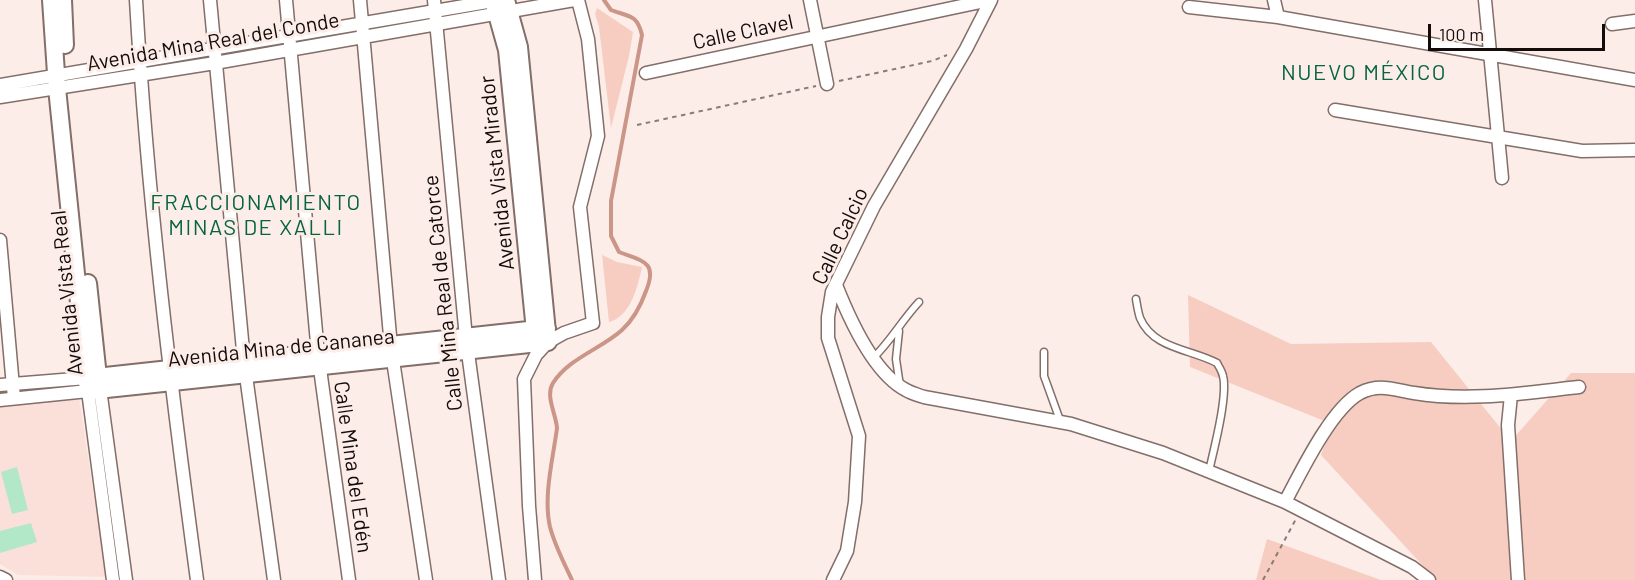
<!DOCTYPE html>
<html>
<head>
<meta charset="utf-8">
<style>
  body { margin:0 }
  #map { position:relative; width:1635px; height:580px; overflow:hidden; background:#fcede9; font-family:Barlow,sans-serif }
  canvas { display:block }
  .scale { position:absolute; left:1428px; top:24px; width:177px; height:27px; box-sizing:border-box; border:3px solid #140c0a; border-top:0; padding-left:8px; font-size:18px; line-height:21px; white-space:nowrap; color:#140c0a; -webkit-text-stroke:4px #fcede9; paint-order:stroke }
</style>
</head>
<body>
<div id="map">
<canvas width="1635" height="580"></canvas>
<div class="scale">100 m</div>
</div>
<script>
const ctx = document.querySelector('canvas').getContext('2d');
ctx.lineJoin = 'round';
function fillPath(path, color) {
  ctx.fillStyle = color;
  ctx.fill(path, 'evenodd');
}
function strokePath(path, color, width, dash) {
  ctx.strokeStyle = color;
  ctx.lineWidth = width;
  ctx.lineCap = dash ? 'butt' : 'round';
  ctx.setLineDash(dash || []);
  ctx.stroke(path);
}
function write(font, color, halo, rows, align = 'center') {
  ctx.font = font + ' Barlow,sans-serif';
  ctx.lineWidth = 6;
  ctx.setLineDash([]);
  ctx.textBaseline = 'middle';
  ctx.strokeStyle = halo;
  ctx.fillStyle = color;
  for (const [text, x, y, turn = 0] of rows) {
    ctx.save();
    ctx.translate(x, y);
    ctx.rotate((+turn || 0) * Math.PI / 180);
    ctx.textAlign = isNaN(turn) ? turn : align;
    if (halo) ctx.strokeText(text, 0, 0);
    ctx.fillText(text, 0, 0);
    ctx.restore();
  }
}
const built = new Path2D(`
  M79,397L106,577L18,575L0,564V405Z`);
const green = new Path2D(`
  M597,8L633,32L629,56L611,128L599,27L595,14Z
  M602,255L617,262L642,267C638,285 631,317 609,322Z
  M1188,295L1291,344L1431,342L1511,441L1571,373H1635V580H1436L1321,455L1332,424L1190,367Z
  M1267,539L1381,580H1256Z`);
const stream = new Path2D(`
  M572,580C564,563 555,546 550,527C543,496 553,459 557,428C556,414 545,396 553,383C569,358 601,349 622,330C633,320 641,305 646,291C658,262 643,261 619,252L611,236V201L642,35C637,14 629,17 611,10L604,0`);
const building = new Path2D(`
  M17,467L28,510L12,514L1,472Z
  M31,523L37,542L0,553V531Z`);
const path = new Path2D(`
  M839,81L932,61L947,55
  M637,125L816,86
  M1263,580L1296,519`);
const service = new Path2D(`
  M1136,299C1137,305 1138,312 1140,318C1153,349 1191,349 1217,363C1219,367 1222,371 1223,376C1228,396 1214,449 1209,471
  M899,331L896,359L900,386
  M1044,352V376L1061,423
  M873,358C891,341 902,320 919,302`);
const minor = new Path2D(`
  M136,0C147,194 171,387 197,580
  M210,0L244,361L274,580
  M286,0L318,354L349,580
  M360,0L391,347L426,580
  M434,0L466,338L499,580
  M810,0L827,84
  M1274,0L1278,17
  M1485,0L1502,178
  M1189,7L1278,17L1635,80
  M1612,24L1635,21
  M646,73L990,0
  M0,85L499,0
  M0,97L215,63L574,0
  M1335,110L1582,151L1635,150
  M0,240L14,398
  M836,285C849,318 873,373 906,390C911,393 918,395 924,397L1071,424L1163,453L1285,502L1412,567L1429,580
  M0,385L87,378
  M100,389L126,580
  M1511,395L1508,425L1518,580
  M0,400L88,391L113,580
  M1285,502C1301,472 1331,409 1360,393C1380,383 1394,390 1414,393C1469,402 1524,393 1579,387
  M0,577L6,580
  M535,580L529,506L524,379L536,355L548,342L564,333L593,323L580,207L598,136L588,39L578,0
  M833,580L847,551L855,502L859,436L828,338V317L832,292L874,206L966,49L991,0`);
const tertiary = new Path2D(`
  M51,0L57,88L88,391L548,342L519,47L506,0
  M63,0L65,45
  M493,0L507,50L536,341
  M88,283L99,386
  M87,378L547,328`);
const streetNames = [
  ["Calle Clavel",743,32,-12],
  ["Avenida Mina Real del Conde",213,42,-10],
  ["Avenida Vista Mirador",497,173,-96],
  ["Calle Calcio",840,236,-65],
  ["Avenida Vista Real",67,293,-96],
  ["Calle Mina Real de Catorce",443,293,-96],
  ["Avenida Mina de Cananea",281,348,-6],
  ["Calle Mina del Edén",353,467,82]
];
const neighbourhoodNames = [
  ["NUEVO MÉXICO",1364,73],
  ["FRACCIONAMIENTO",256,203],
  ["MINAS DE XALLI",256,228]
];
fillPath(built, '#fbe0d9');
fillPath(green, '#f7cdc2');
strokePath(stream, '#cb9587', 4);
fillPath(building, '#b2e7c8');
strokePath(service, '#836e68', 9);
strokePath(minor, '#836e68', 15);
strokePath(tertiary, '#836e68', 20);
strokePath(path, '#877c79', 2, [4.5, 4.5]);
strokePath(service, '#fff', 6);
strokePath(minor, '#fff', 12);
strokePath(tertiary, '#fff', 16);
write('21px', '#140c0a', '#fcede9', streetNames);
ctx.letterSpacing = '1.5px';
write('22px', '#07643f', '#fcede9', neighbourhoodNames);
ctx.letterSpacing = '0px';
</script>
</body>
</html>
